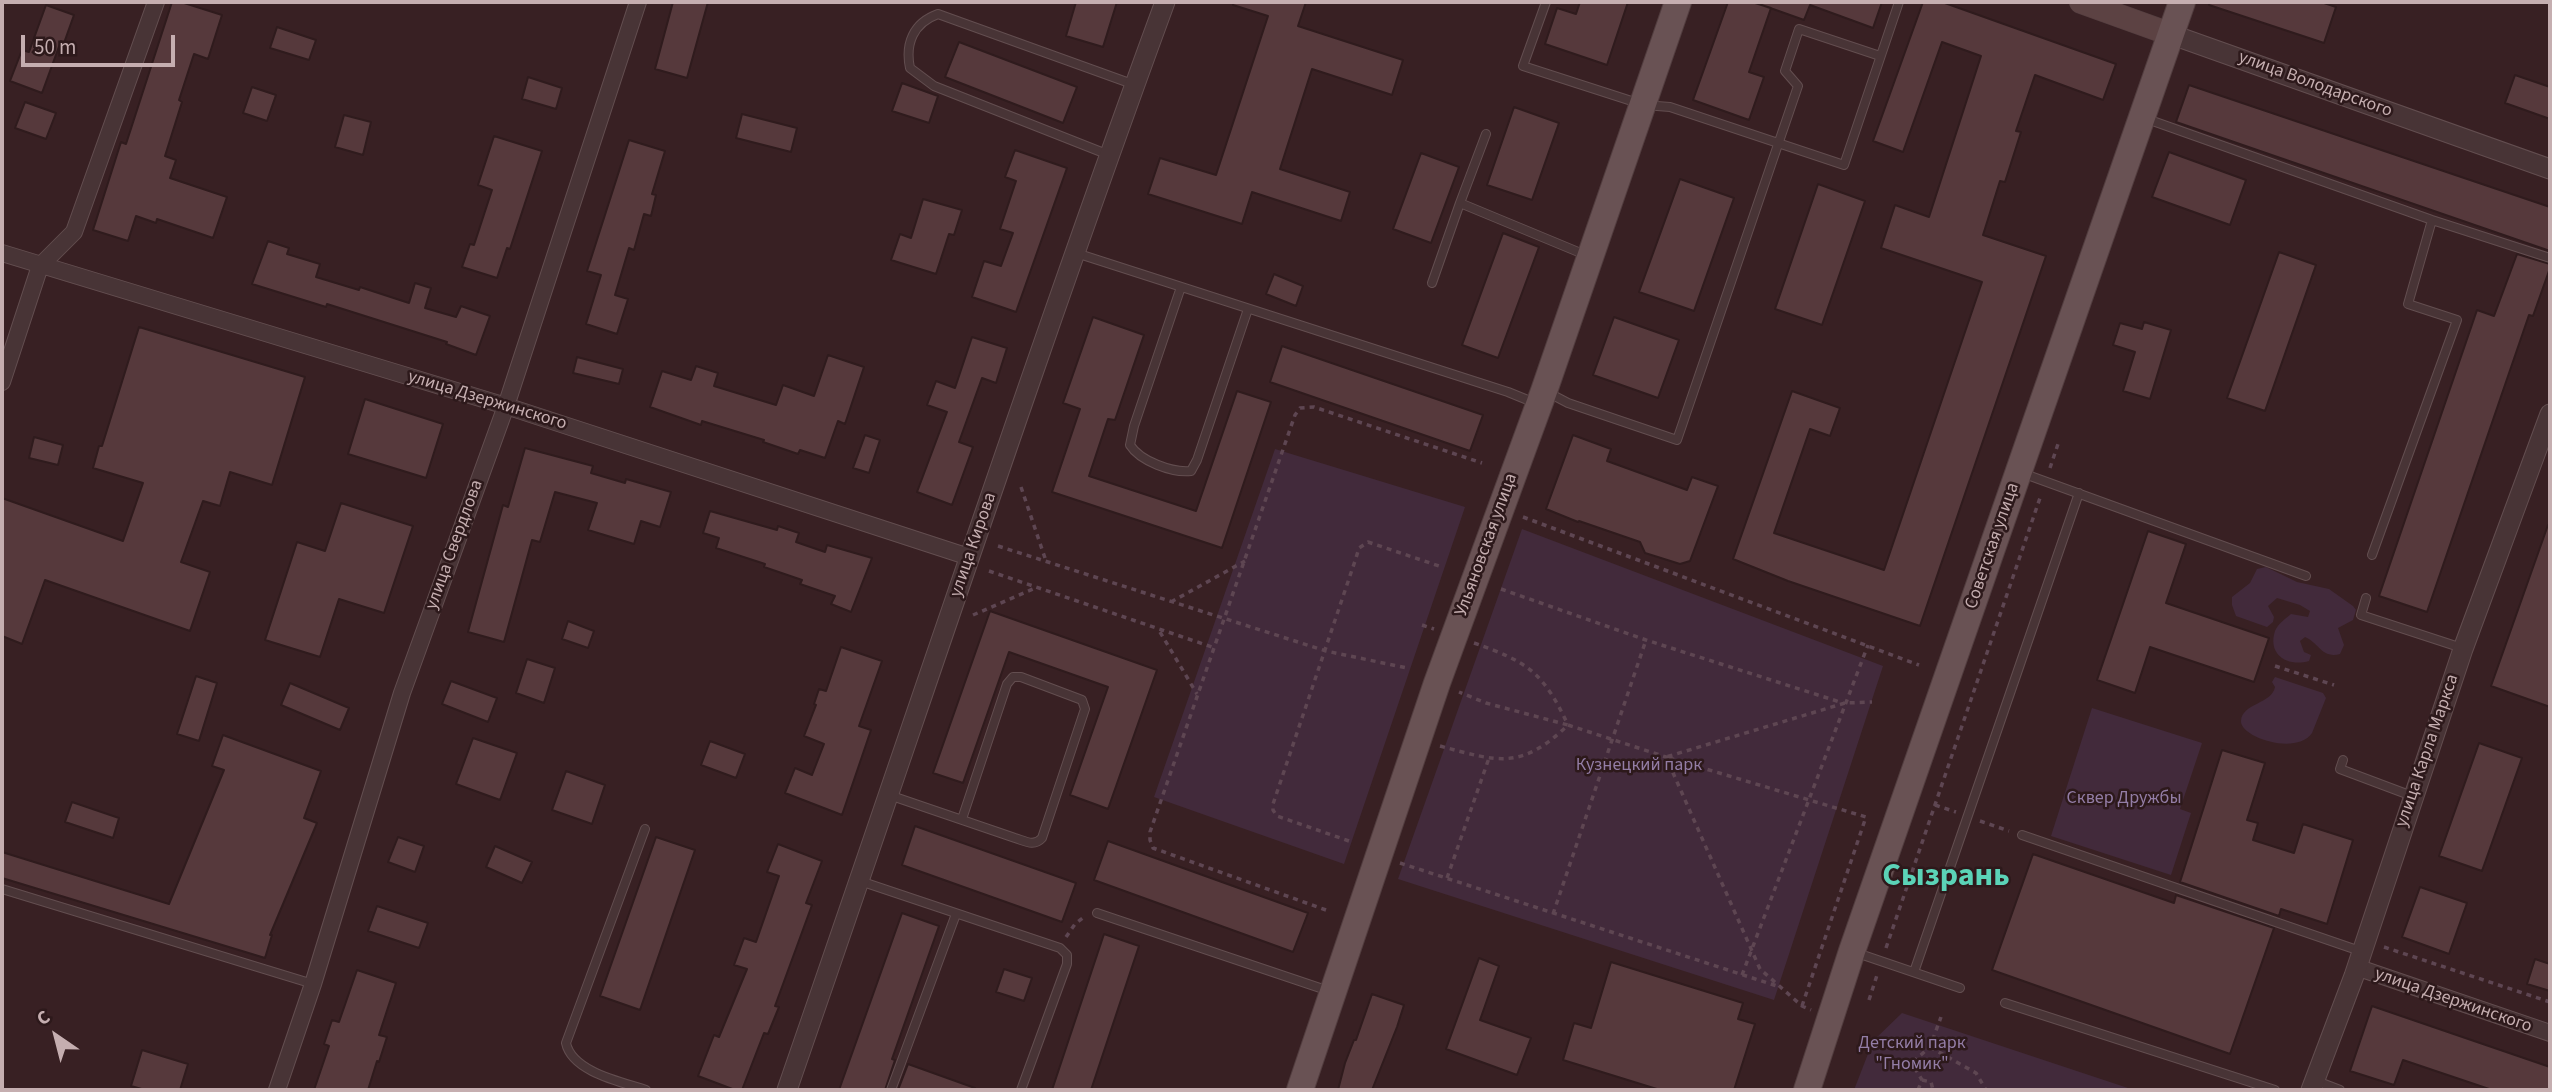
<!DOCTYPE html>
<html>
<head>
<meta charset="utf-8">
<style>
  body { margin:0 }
  #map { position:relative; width:2552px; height:1092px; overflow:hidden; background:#382023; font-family:"Source Sans 3",sans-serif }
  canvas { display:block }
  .frame { position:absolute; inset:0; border:4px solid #c5aeb0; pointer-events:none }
  .north { position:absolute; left:21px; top:1001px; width:70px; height:70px; -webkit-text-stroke:5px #2d191b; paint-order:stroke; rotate:325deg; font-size:19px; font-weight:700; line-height:28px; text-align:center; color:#c5aeb0 }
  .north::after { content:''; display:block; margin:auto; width:24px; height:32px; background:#c5aeb0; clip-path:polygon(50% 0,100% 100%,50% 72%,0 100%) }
  .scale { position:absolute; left:21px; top:35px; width:154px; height:32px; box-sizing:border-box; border:4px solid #c5aeb0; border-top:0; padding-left:9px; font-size:21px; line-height:24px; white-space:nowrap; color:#c5aeb0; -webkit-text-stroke:5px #2d191b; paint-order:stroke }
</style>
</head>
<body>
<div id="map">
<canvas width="2552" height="1092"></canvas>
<div class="frame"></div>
<div class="north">С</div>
<div class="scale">50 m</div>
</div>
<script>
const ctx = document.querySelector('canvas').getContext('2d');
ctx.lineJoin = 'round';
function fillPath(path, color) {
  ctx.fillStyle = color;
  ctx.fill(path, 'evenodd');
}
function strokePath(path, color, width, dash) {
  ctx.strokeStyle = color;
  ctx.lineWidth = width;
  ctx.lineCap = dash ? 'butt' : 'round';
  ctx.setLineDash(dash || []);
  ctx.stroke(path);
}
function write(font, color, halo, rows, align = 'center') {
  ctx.font = font + ' "Source Sans 3",sans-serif';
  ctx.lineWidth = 5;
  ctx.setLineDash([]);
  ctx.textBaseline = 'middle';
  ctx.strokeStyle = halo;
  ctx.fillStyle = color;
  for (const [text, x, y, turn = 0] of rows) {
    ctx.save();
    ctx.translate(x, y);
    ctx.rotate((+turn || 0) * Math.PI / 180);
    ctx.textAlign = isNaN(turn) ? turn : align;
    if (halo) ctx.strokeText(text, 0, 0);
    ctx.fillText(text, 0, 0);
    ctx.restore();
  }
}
const green = new Path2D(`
  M1275,449L1465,507L1344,864L1154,797Z
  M1522,529L1883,666L1774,1000L1398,879Z
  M2266,567L2297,582L2329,589L2353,606L2356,610L2353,620L2338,628L2344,645L2340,654C2322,659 2318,642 2305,637L2300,641L2304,652L2311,655L2309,661C2289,667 2267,656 2275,631C2278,624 2285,619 2291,614L2308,617L2310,611L2300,605L2277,598L2268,606L2274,617L2273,622L2267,627L2236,616L2232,605V597L2250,583L2257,569Z
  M2275,677L2323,693L2326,698L2312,733C2296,756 2240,737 2241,721C2242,703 2272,704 2275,687L2272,682Z
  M2092,708L2202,743L2180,809L2191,813L2171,875L2051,836Z
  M1902,1013L2134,1090H1854L1873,1041Z`);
const building = new Path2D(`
  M172,2H181L222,15L208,59L194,54L179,100L182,102L165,156L176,160L170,178L227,197L213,238L157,219L156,223L136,216L128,241L93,230L121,142L126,144Z
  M673,2H708L687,78L655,69Z
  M1076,2H1117L1103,47L1066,36Z
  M1233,2H1306L1298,26L1403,60L1392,95L1312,69L1280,169L1350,192L1341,221L1252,192L1242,224L1148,194L1160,158L1216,175L1268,16L1233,5Z
  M1580,2H1628L1607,65L1545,44L1557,8L1576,14Z
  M1728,2H1752L1771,8L1749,72L1764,77L1749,120L1693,100Z
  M1759,2H1882L1873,28L1810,5L1804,20L1759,4Z
  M1923,2H1942L2116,64L2103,100L2035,75L2016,131L2021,132L2005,182L2000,181L1983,235L2046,256L1920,626L1788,581L1733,559L1792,391L1840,408L1830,436L1810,429L1774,533L1884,570L1982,282L1881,248L1895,205L1929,217L1981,56L1942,42L1903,152L1873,141Z
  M2209,2H2321L2336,7L2324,43L2209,5Z
  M46,5L74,15L64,43L61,41L42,93L10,81L22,50L29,52Z
  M277,27L316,40L309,60L270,48Z
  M959,42L1077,87L1063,123L945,77Z
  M2515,75L2550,87V119L2505,103Z
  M528,77L562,88L556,109L522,99Z
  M902,83L938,96L929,123L892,111Z
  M2189,85L2550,207V251L2176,122Z
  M252,87L276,95L267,121L243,113Z
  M25,102L56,113L46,139L15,128Z
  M1514,107L1559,123L1532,200L1487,185Z
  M742,114L797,128L791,152L736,138Z
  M344,115L371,122L363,155L335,147Z
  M494,136L542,151L510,249L507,248L497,278L462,267L470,244L474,245L492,190L478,185Z
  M629,140L665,151L652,194L656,195L651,216L644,214L634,250L629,248L615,295L628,299L617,334L586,324L601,275L587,271Z
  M1015,150L1067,168L1016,312L972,297L984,261L1001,266L1013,233L1000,229L1016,181L1005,177Z
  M2169,152L2246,180L2230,225L2152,197Z
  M1421,153L1459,167L1431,243L1393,229Z
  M1680,179L1734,198L1694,311L1639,292Z
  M1818,184L1865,201L1822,325L1775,309Z
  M923,199L962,210L954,235L949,234L936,274L891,260L900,234L911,238Z
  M1503,233L1539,247L1498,358L1462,345Z
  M268,241L289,248L287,254L320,264L316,277L359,290L360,287L409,303L415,283L431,288L425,308L456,317L461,306L490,316L476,355L446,344L447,342L327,304L326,307L252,284Z
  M2279,252L2316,265L2265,411L2227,398Z
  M2517,254L2550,264V268L2533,316L2529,315L2427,612L2379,596L2477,310L2494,316Z
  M1274,274L1303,286L1296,306L1266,294Z
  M1093,317L1144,335L1115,420L1108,419L1089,476L1196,511L1237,391L1271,402L1222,548L1052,492L1080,409L1063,403Z
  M1614,317L1679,340L1658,398L1593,375Z
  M2144,322L2171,330L2150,399L2123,391L2135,352L2113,345L2120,323L2142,329Z
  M139,327L305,377L272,485L230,472L220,506L203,501L181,562L210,572L190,631L45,580L22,644L2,636V498L123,541L143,483L93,468L99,446H102Z
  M972,337L1007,348L996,383L982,378L959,442L973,447L952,505L917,492L947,412L927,405L936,381L955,388Z
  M1282,346L1483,415L1470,451L1270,382Z
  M828,355L864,367L845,424L838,421L825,458L800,450L798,454L763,442L764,440L702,421L701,425L650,407L662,371L691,380L696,366L718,373L714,386L776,405L783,385L814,396Z
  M577,357L623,369L619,384L573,373Z
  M365,399L443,424L426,478L348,454Z
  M865,435L880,440L869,473L853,468Z
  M1573,435L1611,449L1607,461L1687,490L1692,477L1718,486L1690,561L1680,564L1645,553L1640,542L1579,521L1578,522L1546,509Z
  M34,437L63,445L58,465L29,458Z
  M525,448L593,466L591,473L625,483L626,479L671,492L660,527L641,521L634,544L588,530L597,503L555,492L540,542L532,540L504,642L468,632L503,505L508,507Z
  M341,503L413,526L384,613L339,599L320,657L265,640L297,542L325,551Z
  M710,511L777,530L778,526L799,533L796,542L825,552L827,545L872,558L851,612L831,604L835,596L800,584L802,580L764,567L765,564L716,548L719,538L703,533Z
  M2548,525H2550V707L2491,686Z
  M2148,531L2186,544L2166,603L2269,638L2254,682L2150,647L2135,693L2097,680Z
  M990,611L1157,670L1108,809L1070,795L1108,687L1009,652L963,783L933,773Z
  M568,621L594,631L588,648L562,639Z
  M841,647L882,661L859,726L871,730L842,815L785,793L795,768L812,775L824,744L804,736L816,705L814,704L819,689L826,691Z
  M527,659L555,668L544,703L516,693Z
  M196,676L217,683L199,741L177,734Z
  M451,681L497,698L488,722L442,704Z
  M290,683L349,708L340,730L281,705Z
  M223,735L321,771L304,818L317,823L270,935H272L265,958L2,878V852L169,904L224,770L212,766Z
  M473,738L517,753L500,800L456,784Z
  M710,741L745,754L736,778L701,765Z
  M2479,743L2522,758L2482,871L2439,856Z
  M2222,750L2265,763L2247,820L2258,823L2253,840L2294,853L2303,824L2353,840L2327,924L2281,909L2279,916L2180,882Z
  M566,771L605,785L592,824L552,810Z
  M72,802L119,818L113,838L65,822Z
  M915,826L1076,883L1062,922L902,865Z
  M398,837L424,846L415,872L388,862Z
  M656,837L695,850L640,1010L600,996Z
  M1108,841L1308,913L1293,952L1094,880Z
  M778,844L822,861L806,903L812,905L775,1006L779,1007L768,1034L764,1033L742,1090H735L698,1076L714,1035L719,1037L747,969L734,965L744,938L756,942L779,876L767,872Z
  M495,846L532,862L522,883L486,867Z
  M2033,854L2174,903L2176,895L2274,928L2230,1054L1992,970Z
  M2420,887L2467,903L2449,954L2402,937Z
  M377,906L428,923L419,948L368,931Z
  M902,913L939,926L892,1059L895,1060L885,1090H839Z
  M1104,934L1139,946L1091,1090H1052Z
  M1479,958L1499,966L1480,1020L1531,1038L1517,1075L1446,1049Z
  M2535,959L2550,964V991L2527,984Z
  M1611,962L1743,1003L1738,1019L1755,1024L1734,1090H1660L1563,1060L1574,1023L1591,1028Z
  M1004,969L1032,978L1024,1001L996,992Z
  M357,970L396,983L379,1035L387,1037L379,1062L377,1061L368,1090H314L329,1046L324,1044L332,1020L339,1022Z
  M1372,994L1404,1005L1397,1027L1372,1090H1338L1345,1063L1354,1040H1356Z
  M2372,1006L2550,1067V1090H2492L2403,1060L2394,1085L2350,1071Z
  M142,1050L188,1064L180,1090H145L131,1086Z
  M908,1064L975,1088L974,1090H898Z`);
const path = new Path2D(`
  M2050,468L2059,441
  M1021,487L1046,561
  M1523,517L1919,665
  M998,546L1326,651L1407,668
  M989,571L1215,648
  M1501,589L1646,640L1843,703
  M1171,602L1245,561
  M973,615L1033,589
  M1422,625L1434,629
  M1160,632L1197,694
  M1474,643C1528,662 1543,672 1568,725L1666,757L1760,969L1802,1006L1811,1010
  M2275,666L2334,685
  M1440,746C1499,762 1521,770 1568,725L1486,703L1459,692
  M1935,805L1956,812
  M1980,821L2009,831
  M1349,841L1277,816L1273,810V804L1356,558L1359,548L1368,542L1442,567
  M1400,863L1777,986
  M1447,878L1489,758
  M1326,910L1167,853L1153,848L1150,840V832L1295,415L1300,408L1314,407L1482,463
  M1553,914L1646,640
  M1066,937L1075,924L1084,917
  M2384,947L2550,1002
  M1886,948L2041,495
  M1742,975L1868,645
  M1869,1000L1878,972
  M1802,1006L1866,817L1666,757L1845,703L1872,702
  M1930,1047L1976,1073L1986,1090
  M1922,1080L1931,1082L1933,1090
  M1918,1090L1922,1080L1916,1070L1915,1060L1930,1047L1941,1017`);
const service = new Path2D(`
  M1546,2L1523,66L1644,105L1670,107L1844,165L1899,2
  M2147,119L2432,220L2550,258
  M1486,134L1460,203L1588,256
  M1109,155L934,86L910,68C905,44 913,23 938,14L1135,85
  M1076,253L1508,392L1535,403
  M1432,283L1460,203
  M1181,287L1134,426L1130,445C1140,461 1172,473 1191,471L1197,460L1248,309
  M1547,392L1568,403L1677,440L1798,86L1785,71L1799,29L1880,56
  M2022,473L2306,576
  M2372,555L2457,320L2408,304L2432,220
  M2366,598L2361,615L2462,648
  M2343,760L2340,769L2412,796
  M889,795L1015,838C1025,841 1034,847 1042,838L1085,709L1082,700L1021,677H1013L1007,684L962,819
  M645,829L566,1043C572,1072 622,1082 646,1090
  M2022,835L2360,951
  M860,881L1060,948L1067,955V964L1021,1090
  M2,889L313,984
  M1097,913L1329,991
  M1857,953L1960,988
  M1914,972L2079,493
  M2005,1003L2275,1090
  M2314,1080L2340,1090
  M891,1090L956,914`);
const minor = new Path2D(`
  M2,253L506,406L969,557
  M2,382L40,266L74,232L156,2
  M2356,967L2550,1033
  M277,1090L313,984L402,693L506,406L638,2`);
const tertiary = new Path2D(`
  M2170,34L2550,169
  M787,1090C913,727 1033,362 1165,2
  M2311,1090L2354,976L2463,649L2550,414`);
const secondary = new Path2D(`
  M2081,2L2170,34`);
const primary = new Path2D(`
  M1300,1090L1437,683L1544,391L1678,2
  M1807,1090L1852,951L2182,2`);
const streetNames = [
  ["улица Володарского",2315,85,20],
  ["улица Дзержинского",487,401,17],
  ["улица Свердлова",455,545,-70],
  ["улица Кирова",974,545,-71],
  ["Ульяновская улица",1487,545,-70],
  ["Советская улица",1993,546,-71],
  ["улица Карла Маркса",2428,751,-71],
  ["улица Дзержинского",2453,1001,19]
];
const parkNames = [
  ["Кузнецкий парк",1639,766],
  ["Сквер Дружбы",2124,799],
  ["Детский парк",1912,1044],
  ["\"Гномик\"",1912,1065]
];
const townNames = [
  ["Сызрань",1946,878]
];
fillPath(green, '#422a3b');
fillPath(building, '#56393c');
strokePath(building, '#2f1b1d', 2);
strokePath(service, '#634e50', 10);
strokePath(minor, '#634e50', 18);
strokePath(tertiary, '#634e50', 21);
strokePath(secondary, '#523d3f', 24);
strokePath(primary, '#523d3f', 28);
strokePath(path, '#5e4652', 3.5, [5, 5]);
strokePath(service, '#483436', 8);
strokePath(minor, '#483436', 16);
strokePath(tertiary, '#483436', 19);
strokePath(secondary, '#5c4243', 23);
strokePath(primary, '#695254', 26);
write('18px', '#c5aeb0', '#2d191b', streetNames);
write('18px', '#937da6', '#2d191b', parkNames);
write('bold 32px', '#5bd3b7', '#2d191b', townNames);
</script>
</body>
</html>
